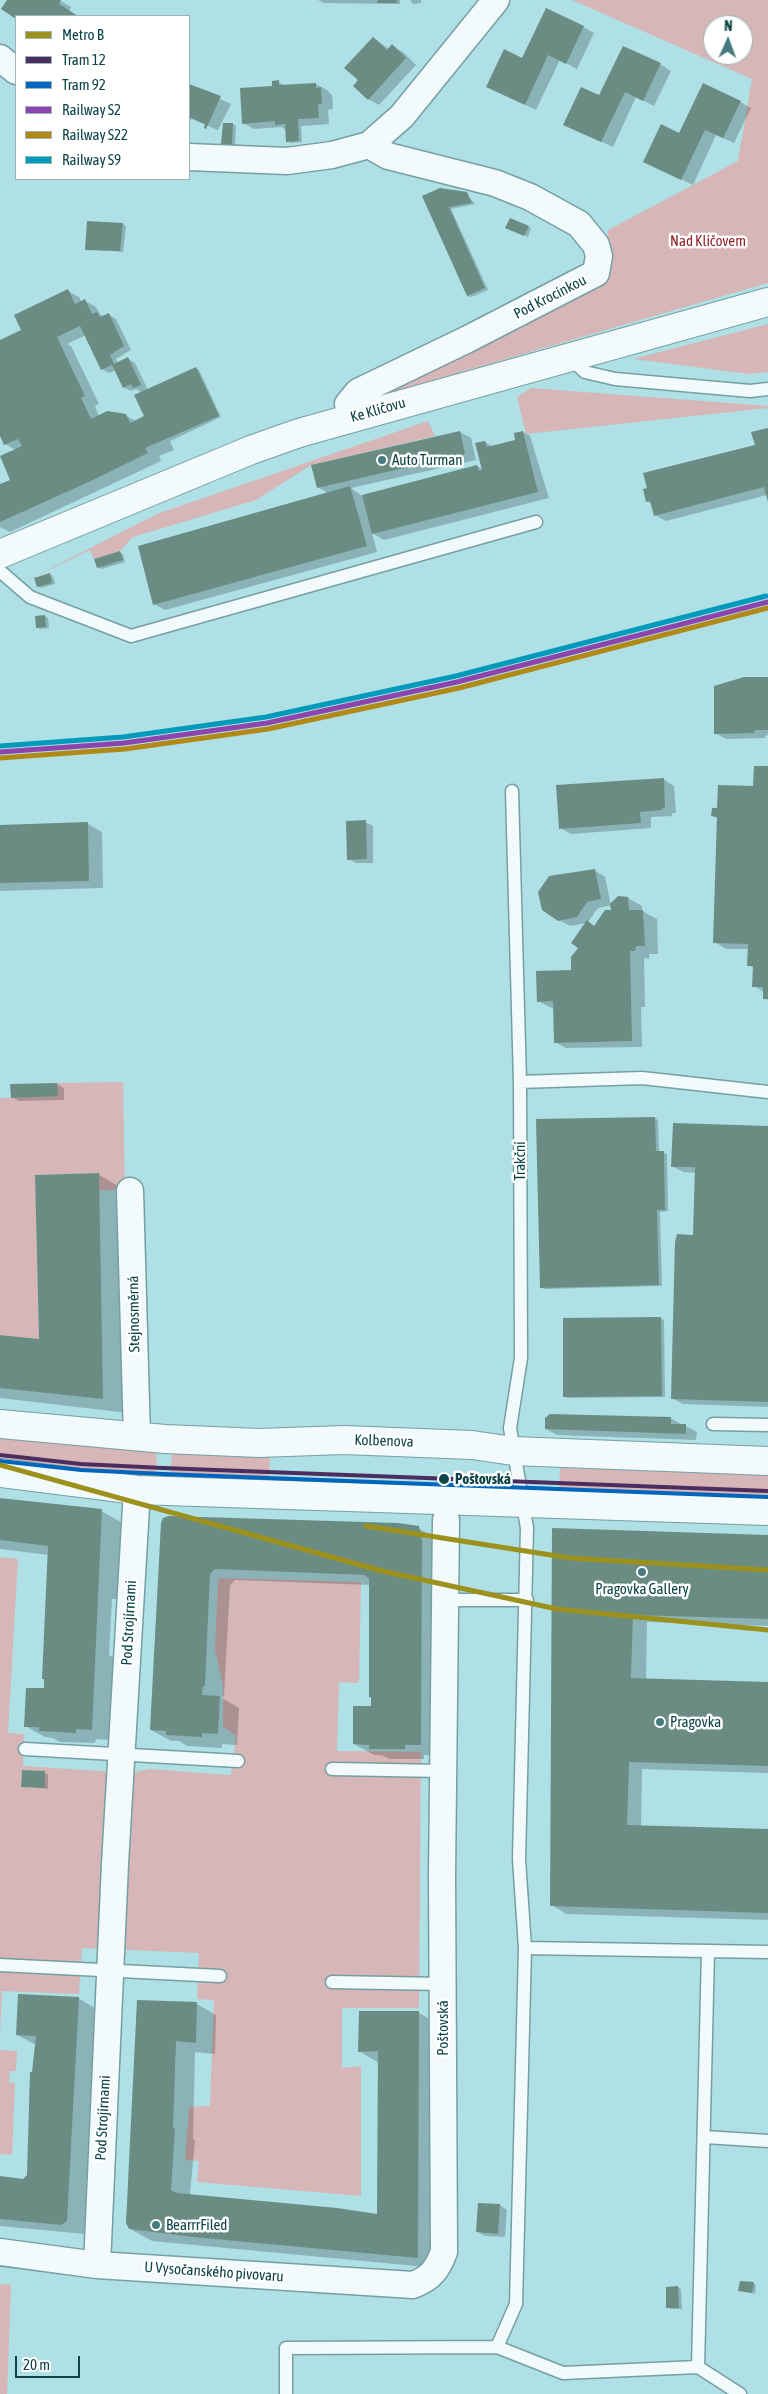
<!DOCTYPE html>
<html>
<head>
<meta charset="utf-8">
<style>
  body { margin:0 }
  #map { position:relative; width:768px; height:2394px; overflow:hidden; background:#aee0e5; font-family:"Asap Condensed",sans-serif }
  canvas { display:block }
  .legend { position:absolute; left:15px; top:15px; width:175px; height:165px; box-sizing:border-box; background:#fff; border:1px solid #9eb4b6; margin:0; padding:6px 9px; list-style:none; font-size:15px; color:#0d4448 }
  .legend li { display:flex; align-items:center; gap:10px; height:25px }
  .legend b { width:25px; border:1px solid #9eb4b6 }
  .north { position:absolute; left:703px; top:15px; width:50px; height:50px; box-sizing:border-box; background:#fff; border:1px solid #9eb4b6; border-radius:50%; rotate:2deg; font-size:14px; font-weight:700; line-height:20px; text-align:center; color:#0d4448 }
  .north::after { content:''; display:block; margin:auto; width:18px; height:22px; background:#457b7f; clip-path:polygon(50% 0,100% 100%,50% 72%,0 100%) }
  .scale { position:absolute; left:15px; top:2356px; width:65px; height:22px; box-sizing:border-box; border:2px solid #0d4448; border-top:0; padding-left:6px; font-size:15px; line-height:18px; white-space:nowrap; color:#0d4448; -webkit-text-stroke:4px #fff; paint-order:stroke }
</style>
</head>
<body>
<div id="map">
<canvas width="768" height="2394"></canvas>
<ul class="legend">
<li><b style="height:6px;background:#9c911d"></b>Metro B</li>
<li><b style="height:6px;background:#4c2d5f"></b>Tram 12</li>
<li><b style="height:6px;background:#0065bd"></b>Tram 92</li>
<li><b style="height:6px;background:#8e44ad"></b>Railway S2</li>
<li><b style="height:6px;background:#b18916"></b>Railway S22</li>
<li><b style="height:6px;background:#029aba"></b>Railway S9</li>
</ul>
<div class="north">N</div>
<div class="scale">20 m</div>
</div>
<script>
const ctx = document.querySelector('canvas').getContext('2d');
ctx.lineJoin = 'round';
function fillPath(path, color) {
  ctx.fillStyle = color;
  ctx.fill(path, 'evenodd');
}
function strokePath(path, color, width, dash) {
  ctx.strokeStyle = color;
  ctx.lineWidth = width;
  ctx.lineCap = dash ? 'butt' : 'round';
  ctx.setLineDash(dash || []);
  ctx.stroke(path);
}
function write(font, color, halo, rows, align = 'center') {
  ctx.font = font + ' "Asap Condensed",sans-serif';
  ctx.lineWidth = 5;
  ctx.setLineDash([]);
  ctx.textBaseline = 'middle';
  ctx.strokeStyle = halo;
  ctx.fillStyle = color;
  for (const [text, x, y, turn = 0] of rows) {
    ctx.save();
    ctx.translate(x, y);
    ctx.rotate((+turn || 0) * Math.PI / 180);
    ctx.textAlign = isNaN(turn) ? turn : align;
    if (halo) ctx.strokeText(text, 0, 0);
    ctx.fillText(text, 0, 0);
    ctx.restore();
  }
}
const green = new Path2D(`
  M572,0H768V283L385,394L392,382L603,281L608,230L738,161L752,79ZM713,25H743V55H713Z
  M768,324V372L750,374L633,359Z
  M531,388L768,406V408L526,434L517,397Z
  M428,421L435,436L311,465L256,500L133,537L120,551L94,559L90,550L20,584L157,514Z
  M123,1082L125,1190H99V1173L35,1175L39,1339L0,1335V1098L57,1096V1083Z
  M0,1437L157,1451L156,1477L0,1461Z
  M172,1452L270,1454L269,1484L170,1479Z
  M560,1468L768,1475V1498L559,1491Z
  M0,1557L18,1559L8,1733L24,1734L23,1766L131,1773L150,1769L231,1775L236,1736L223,1727V1686L215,1649L218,1578L361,1582L359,1683L339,1682L337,1751L421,1752L419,2008H342V2068L361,2066V2196L197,2182L199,2161L185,2160L189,2107L210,2106L214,2000L197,1999L199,1953L82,1948L79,1994L2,1991L0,2038ZM22,1770L45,1771L44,1788L21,1787Z
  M0,2050L17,2051L16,2071H10L9,2082L15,2083L12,2155L0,2154Z
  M0,2284L11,2285L7,2394H0Z`);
const shadow = new Path2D(`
  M9,0H59L71,7L69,11L76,16L16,17L3,8Z
  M318,0H400V4L324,3Z
  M410,0H421V3L413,4Z
  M583,27L594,33L577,69L560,60L536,110L488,87L523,60Z
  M374,38L389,49L392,46L403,52L416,65L379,105L368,99L359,80Z
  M660,64L671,71L654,106L636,97L613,147L576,130L599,97Z
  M278,82L286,86L316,84L327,90L332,95L333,109L328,110L329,124L301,126L302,142L290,143L287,141L286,130L282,127L254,129L243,123Z
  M189,85L231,104L218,130L192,119L189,122Z
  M740,102L751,108L734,143L716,135L693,185L656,167L680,134Z
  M233,124L236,126L235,145H225L222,143Z
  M466,194L475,204L451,209L488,290L471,297L468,296L423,196Z
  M123,224L126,226L123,252L86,249Z
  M528,227L531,228L528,237L510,229Z
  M68,291L79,297L82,303L85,301L96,307L100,314L104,317L109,315L116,319L131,350L116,359L118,363L128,359L135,363L148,390L196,368L199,370L221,417L170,441L174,450L159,456L161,461L10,532L0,527V486L12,480L16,450L5,444L0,433V341L23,330ZM86,335L102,369L109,373L116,370L123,387L131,391L136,389L143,393L147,417L136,421L126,416H99L95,406L99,404L71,346L67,344Z
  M768,429V499L767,495L666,521L655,515L652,504L647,501L756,446Z
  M460,432L471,438L476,460L351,488L362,496L477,466L484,470L485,442L493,447L517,440L523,432L530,436L549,498L384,540L372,533L377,552L165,610L154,604L329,494L318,487Z
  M119,552L123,554L125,562L101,569L98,567Z
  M49,574L53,576L55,584L41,588L38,586Z
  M45,616L48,618L49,628L40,629L37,627Z
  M768,678V735L765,736V738L726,739L715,733Z
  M768,767V1000L764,998V992L754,986V968L748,965L749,949H726L715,942L718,819L713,816L754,787Z
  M663,779L674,786L676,813H672V816L651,817V828L571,834L560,828Z
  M365,822L373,826V863H356L349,859Z
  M88,824L102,832L103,888L0,891V826Z
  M594,870L605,877L611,905L628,898L642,906V911L657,919L658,954H649V959L644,958L645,1007H641L642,1047L566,1048L555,1042L554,1009L538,1001L572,972L587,923L570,926L559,920ZM612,905V912L595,927L588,922L598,908Z
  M57,1084L64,1088V1100L19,1101L12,1097Z
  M655,1118L658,1120L659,1152L667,1154L668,1211L660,1212L662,1286L544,1289L541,1287Z
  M768,1127V1407L683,1404L672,1398L694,1236L696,1173L683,1172L672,1166Z
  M98,1174L123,1189L128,1413L0,1398V1336L40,1341Z
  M660,1318L664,1320L665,1397L568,1398L564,1396Z
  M670,1418L697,1432L696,1440L557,1435L546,1429Z
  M0,1499L101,1511L121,1522L118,1599H112L109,1655L115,1658L111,1740L96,1739L95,1743L60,1742L53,1738L45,1737L25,1726L45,1690L49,1555L0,1549Z
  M418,1528L438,1539L440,1755H424V1759H389L382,1755H374L354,1744L372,1707V1698L370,1697V1585L235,1580L230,1585L224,1696L222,1698L239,1708L237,1745L222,1744V1748L187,1746L179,1741H171L151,1730L161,1533Z
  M553,1529L768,1537V1626L647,1622L646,1680L768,1684V1773L642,1769L641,1826L768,1830V1920L566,1914L552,1905Z
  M23,1771L48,1774V1789L23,1786Z
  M78,1998L98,2010L86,2232L85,2234L0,2226V2178L23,2180L29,2175L36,2045L17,2035Z
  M138,2001L197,2004L216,2015L215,2054L195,2052L193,2139L195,2140L190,2195L378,2216L379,2063L359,2051L419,2013L438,2024L437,2268L152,2241L132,2230L128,2222Z
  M500,2205L507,2210L505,2237L485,2236L478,2232Z
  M753,2283L756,2285L755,2294L740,2290Z
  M678,2287L681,2289L682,2309H671L668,2307Z`);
const building = new Path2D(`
  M7,0H61L59,4L78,16H16V19L1,9Z
  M378,0H397V3H377Z
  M546,8L584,26L566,64L548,55L525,105L486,87L504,49L522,58Z
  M373,37L387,50L392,44L406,58L368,100L353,86L358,80L344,68Z
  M623,46L661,63L643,101L625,92L601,142L563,125L581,87L599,95Z
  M279,80V85L316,83V88L321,87L322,104H318L319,118L298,119L299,141L286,142L285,124L275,125V121L242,124L240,88L272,86V81Z
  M703,83L741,101L723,138L705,130L681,180L643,162L661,124L679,133Z
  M189,84L221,96L206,129L204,128L205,124L189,117Z
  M223,123H233L232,144H221Z
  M440,188L467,192L472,203L449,207L485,288L467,296L422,196Z
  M510,218L529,226L524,236L505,228Z
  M87,221L123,223L120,251L85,250Z
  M68,289L75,304L85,299L92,314L97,312L100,317L109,313L124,346L110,355L114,364L128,357L141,385L133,388L131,384L123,388L112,365L101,370L80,326L57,337L85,396L81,398L91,419L107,411L126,414L130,423L144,416L134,395L196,367L219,416L145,448L148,453L93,480L0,522V484L10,480L0,456L22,446L18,439L4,445L0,436V340L21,330L14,315Z
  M768,428V502L764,487L654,516L650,501L646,502L643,489L647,488L643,473L755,445L751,432Z
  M460,431L465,454L317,488L311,465Z
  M523,431L538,492L372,534L362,495L477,465L479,471L482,470L475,443L485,441L487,447L515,440L514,433Z
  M350,486L367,546L153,605L138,546Z
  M120,551L123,560L97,568L94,559Z
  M50,573L52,583L37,587L34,578Z
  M45,615L46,627L36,628L35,616Z
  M744,677H768V730H755L754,733L714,734V686Z
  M754,766H768V999H763V987H752L753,966H747L748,944L713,943L717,817L711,816L712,808H717L718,785L753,786Z
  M664,778L665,808H662V810L640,812L641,823L559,829L556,785Z
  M366,820L367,859L347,860L346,821Z
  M88,822L89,881L0,883V825Z
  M595,869L601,899L587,902L577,917L558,921L542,910L538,892L549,876Z
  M618,896L628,897L629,910H643L645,946H636L635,951H630L632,1041L554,1043L553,1001L537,1002L536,971L571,970V957L578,948L571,943L587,920L594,926L605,910H611L610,904Z
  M57,1083L58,1096L11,1098L10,1084Z
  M655,1117L656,1151H664L665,1210H657L659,1285L540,1288L536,1119Z
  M673,1123L768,1126V1402L671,1399L675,1242L677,1234L693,1235L695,1167H671Z
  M99,1173L103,1399L0,1388V1335L39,1339L35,1175Z
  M661,1317L662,1396L563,1397V1318Z
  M550,1414L671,1417V1424H686V1434L545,1429V1418Z
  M0,1498L102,1509L92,1730L76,1729V1733L39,1731V1727H24L26,1688H44V1679H42L48,1546L0,1540Z
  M168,1516L398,1523L419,1526L422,1542L421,1745H405V1749H369V1745L353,1744V1706H371V1697H369V1579L365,1575L215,1569L210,1574L205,1686H203L202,1695L220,1696L218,1734L202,1733V1737L166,1735V1731L150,1730L161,1523L163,1518Z
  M552,1528L768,1535V1619L633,1615L631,1678L768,1682V1766L629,1762L627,1825L768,1829V1913L550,1906Z
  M22,1770L45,1771V1788L21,1787Z
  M18,1994L79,1997L67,2221L61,2225L0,2219V2176L23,2179L27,2175L30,2072H32L36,2036L16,2035Z
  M137,2000L197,2002L196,2043L176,2041L173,2128H175L171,2190L177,2193L337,2208L377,2214L378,2051L358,2052L359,2011H419L418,2258L193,2237L129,2229L126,2223Z
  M478,2203L500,2204L498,2234L476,2232Z
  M740,2281L754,2282L752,2293L738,2291Z
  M678,2286L679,2308H666V2287Z`);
const lane = new Path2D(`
  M569,357L585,372L615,379L750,391L768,389
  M0,571L30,597L131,636L536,522
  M520,1082L642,1078L768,1092
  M713,1424L768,1425
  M445,1600H527
  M25,1749L238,1761
  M332,1769L443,1771
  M525,1948L768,1952
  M0,1965L220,1976
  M332,1982L443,1984
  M705,2137L768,2141
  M497,2347L563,2373L698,2367L740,2394
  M698,2367L708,1951
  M286,2394V2348L497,2347L516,2304L525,1948L519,1859L527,1528L510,1428L521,1358L520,1082L512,791`);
const street = new Path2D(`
  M0,58L16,71
  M189,157L287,161L332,155L369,145L402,116L496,0
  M351,418L348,404L358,392L468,339L596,273L599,256L596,245L579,224L530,197L495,183L388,156L369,145
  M130,1191L137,1437
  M0,2252L97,2265L413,2285C431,2278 437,2270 444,2252L442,1875L446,1520
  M97,2265L115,1864L137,1490`);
const secondary = new Path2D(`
  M0,554L251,450L299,433L768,302
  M0,1424L165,1439L259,1443L344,1440L472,1445L513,1451L768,1461
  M0,1473L137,1490L768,1511`);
const rail1 = new Path2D(`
  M0,752L124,743L267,723L457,682L768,602`);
const rail2 = new Path2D(`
  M0,758L125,749L268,729L459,688L768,608`);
const rail3 = new Path2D(`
  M0,746L123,737L266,717L456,676L766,596`);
const tram1 = new Path2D(`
  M0,1455L81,1464L163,1468L768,1491`);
const tram2 = new Path2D(`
  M0,1461L81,1470L163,1474L768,1497`);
const metro1 = new Path2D(`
  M0,1465L382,1571L557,1609L768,1630
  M366,1526L570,1558L768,1570`);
const markers = [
  [382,460,5,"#457b7f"],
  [444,1479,6,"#0d4448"],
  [642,1572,5,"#457b7f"],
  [660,1722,5,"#457b7f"],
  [156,2225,5,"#457b7f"]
];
const parkNames = [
  ["Nad Klíčovem",708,241]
];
const streetNames = [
  ["Pod Krocínkou",550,297,-27],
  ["Ke Klíčovu",378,410,-16],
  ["Trakční",520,1161,-90],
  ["Stejnosměrná",134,1314,-91],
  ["Kolbenova",384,1441,2],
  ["Pod Strojírnami",129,1623,-87],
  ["Poštovská",443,2028,-90],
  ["Pod Strojírnami",103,2118,-87],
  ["U Vysočanského pivovaru",214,2272,4]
];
const poiNames = [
  ["Auto Turman",392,460],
  ["Pragovka Gallery",642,1589,"center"],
  ["Pragovka",670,1722],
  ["BearrrFiled",166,2225]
];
const stopNames = [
  ["Poštovská",455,1479]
];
fillPath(green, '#d7b6b7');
fillPath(shadow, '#0003');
fillPath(building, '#6b8c83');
strokePath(lane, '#759fa3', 15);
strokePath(street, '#759fa3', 29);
strokePath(secondary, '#759fa3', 30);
strokePath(lane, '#f3fafb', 12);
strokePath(street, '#f3fafb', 26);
strokePath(secondary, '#f3fafb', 28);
strokePath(rail1, '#8e44ad', 5);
strokePath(rail2, '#b18916', 5);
strokePath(rail3, '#029aba', 5);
strokePath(tram1, '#4c2d5f', 4);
strokePath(tram2, '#0065bd', 4);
strokePath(metro1, '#9c911d', 5);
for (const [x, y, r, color] of markers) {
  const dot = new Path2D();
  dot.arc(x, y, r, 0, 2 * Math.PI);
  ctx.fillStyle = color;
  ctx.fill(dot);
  strokePath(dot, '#fff', 2);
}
write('15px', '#95262e', '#fff', parkNames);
write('15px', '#0d4448', '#fff', streetNames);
write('15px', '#0d4448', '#fff', poiNames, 'left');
write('bold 15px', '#0d4448', '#fff', stopNames, 'left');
</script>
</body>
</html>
